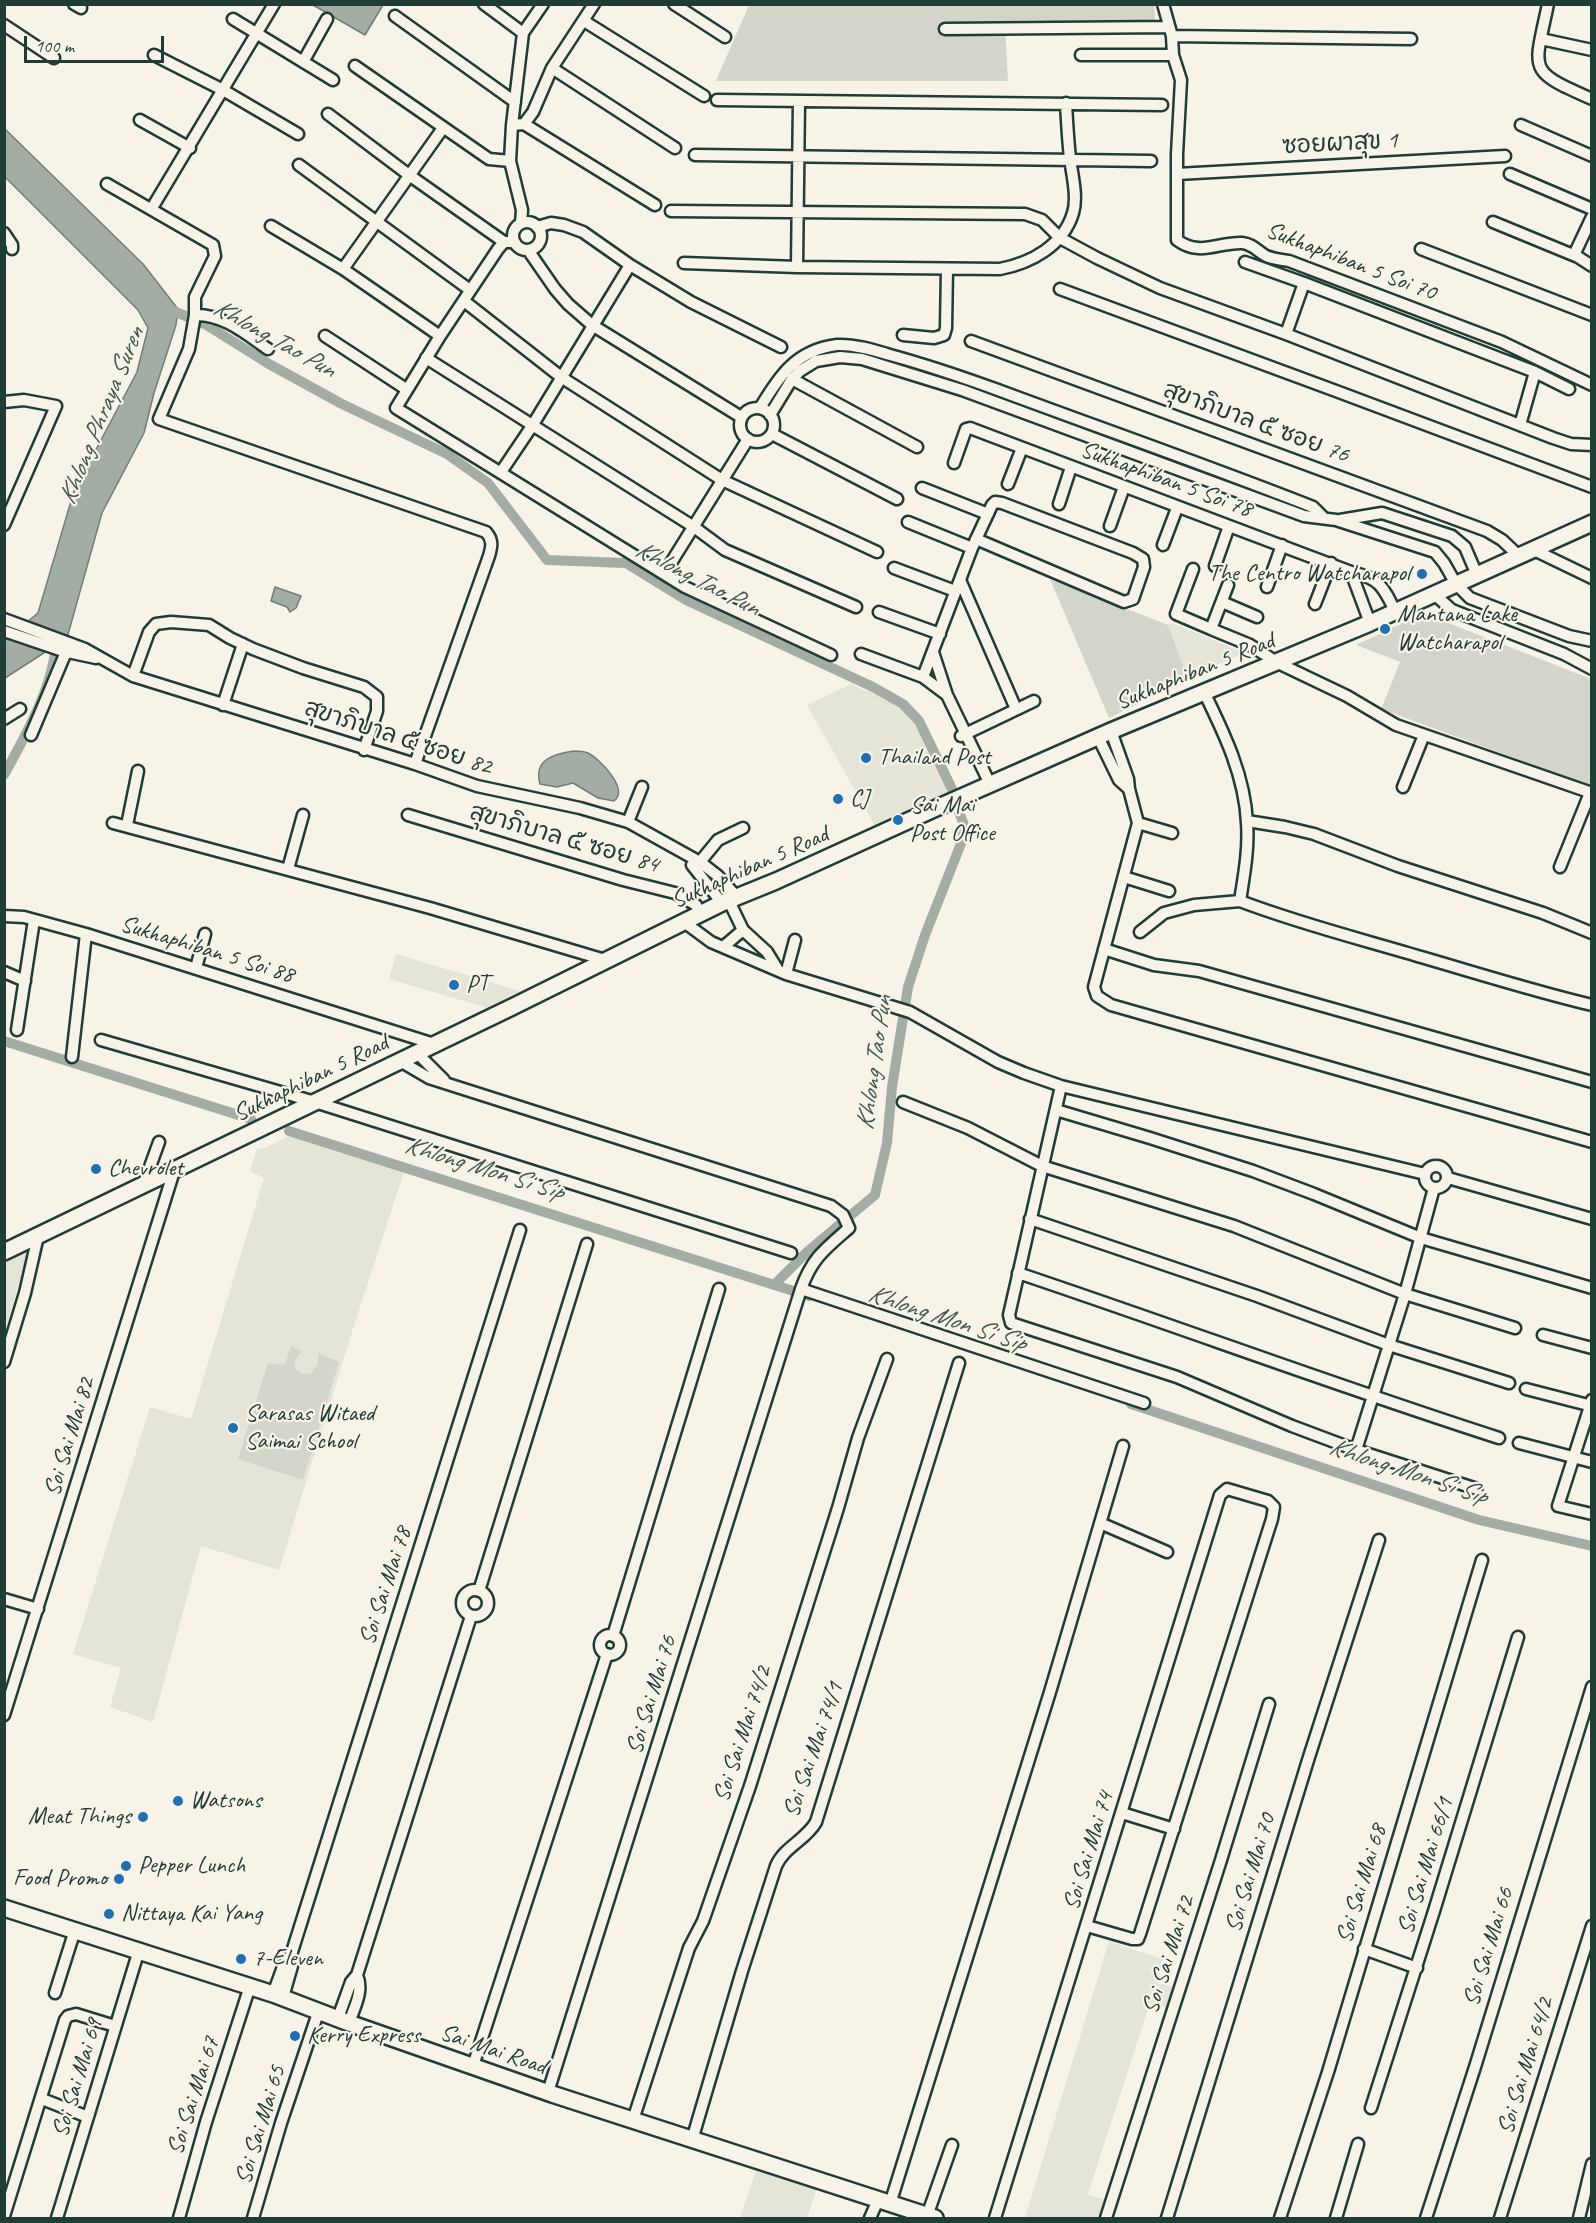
<!DOCTYPE html>
<html>
<head>
<meta charset="utf-8">
<style>
  body { margin:0 }
  #map { position:relative; width:1596px; height:2223px; overflow:hidden; background:#f7f3e8; font-family:Caveat,sans-serif }
  canvas { display:block }
  .frame { position:absolute; inset:0; border:6px solid #1f3d34; pointer-events:none }
  .scale { position:absolute; left:24px; top:36px; width:140px; height:27px; box-sizing:border-box; border:3px solid #1f3d34; border-top:0; padding-left:8px; font-size:18px; line-height:21px; white-space:nowrap; color:#1f3d34; -webkit-text-stroke:4px #f7f3e8; paint-order:stroke }
</style>
</head>
<body>
<div id="map">
<canvas width="1596" height="2223"></canvas>
<div class="frame"></div>
<div class="scale">100 m</div>
</div>
<script>
const ctx = document.querySelector('canvas').getContext('2d');
ctx.lineJoin = 'round';
function fillPath(path, color) {
  ctx.fillStyle = color;
  ctx.fill(path, 'evenodd');
}
function strokePath(path, color, width, dash) {
  ctx.strokeStyle = color;
  ctx.lineWidth = width;
  ctx.lineCap = dash ? 'butt' : 'round';
  ctx.setLineDash(dash || []);
  ctx.stroke(path);
}
function write(font, color, halo, rows, align = 'center') {
  ctx.font = font + ' Caveat,"Playpen Sans Thai",sans-serif';
  ctx.lineWidth = 4.5;
  ctx.setLineDash([]);
  ctx.textBaseline = 'middle';
  ctx.strokeStyle = halo;
  ctx.fillStyle = color;
  for (const [text, x, y, turn = 0] of rows) {
    ctx.save();
    ctx.translate(x, y);
    ctx.rotate((+turn || 0) * Math.PI / 180);
    ctx.textAlign = isNaN(turn) ? turn : align;
    if (halo) ctx.strokeText(text, 0, 0);
    ctx.fillText(text, 0, 0);
    ctx.restore();
  }
}
const built = new Path2D(`
  M1173,623L1244,653L1188,679L1168,625Z
  M851,684L866,691L876,690L902,706L915,721L950,791L875,826L807,705Z
  M396,954L520,991L488,1008L389,979Z
  M289,1136L404,1172L352,1332L279,1570L201,1546L153,1722L110,1707L121,1668L73,1654L150,1407L191,1419L264,1178L250,1171L257,1149L265,1148Z
  M32,1239L5,1331V1252Z
  M1109,1941L1162,1959L1155,1982L1176,1988L1170,2008L1150,2003L1088,2194L1108,2201L1103,2218H1025Z
  M760,2159L820,2180L807,2218H740Z`);
const green = new Path2D(`
  M749,5H1154L1156,30L1005,26L1008,81H716Z
  M1050,579L1168,625L1188,679L1109,718Z
  M1423,613L1591,679V786L1381,709L1400,662L1356,645Z
  M291,1346L302,1351L294,1362L296,1369L302,1374H310L318,1364V1353L339,1362L303,1480L238,1459L268,1363L285,1365Z`);
const water = new Path2D(`
  M313,5L383,4V5L365,35Z
  M5,129L143,264L178,309L176,325L154,393L144,433L102,513L67,638L5,678V640L38,613L74,491L137,372L148,328L138,310L5,177Z
  M275,587L301,596L296,608L290,612L287,607L271,601Z
  M574,751C579,751 584,751 588,753C600,759 630,790 614,801L598,798L573,783L557,787L540,784C533,759 554,754 574,751Z`);
const canal = new Path2D(`
  M166,308L205,324L269,364L342,404L447,454L488,483L547,560L626,563L686,600L873,687L903,704L919,721L952,789
  M4,775C25,736 54,686 56,642
  M4,1041L251,1119
  M289,1131L809,1296
  M774,1285L808,1251L875,1195L887,1143L892,1087L908,987L925,935L962,841L964,825L959,812
  M1131,1404L1479,1520L1592,1546`);
const minor = new Path2D(`
  M74,4L81,8
  M484,4L523,33
  M674,4L725,37
  M1163,4L1172,36L1173,55L1181,80L1177,154V240C1200,257 1218,242 1242,243C1253,244 1257,251 1266,256C1273,259 1282,260 1289,261L1502,342L1592,385
  M1548,4C1534,72 1526,70 1592,99
  M395,16L515,102
  M233,19L333,80
  M584,21L704,96
  M4,25L54,58
  M945,29L1168,27
  M1172,36L1411,39
  M1541,39L1592,50
  M154,55L223,90L298,134
  M1081,55H1173
  M303,62L327,19
  M355,66L489,159L510,161
  M552,68L675,148
  M717,100L1162,105
  M328,114L409,175L504,242
  M140,120L190,148
  M524,124L655,205
  M512,125L523,33L543,4
  M1521,125L1592,156
  M695,155L1151,161
  M299,165L470,290
  M1177,174L1505,156
  M1510,174L1592,209
  M107,184L213,245L215,256L195,297V315L189,349L159,419L486,532C493,540 492,546 489,556L415,764
  M152,208L274,4
  M671,211L1025,214L1042,220L1060,238L1097,258L1160,288L1286,334L1553,438L1571,444L1592,445
  M513 236a14 14 0 1 1 28 0a14 14 0 1 1-28 0Z
  M1493,222L1578,257L1592,266
  M521,223L522,210L510,161L512,125L524,124L533,112L552,68L594,4
  M271,226L343,269
  M537,227L551,223L564,225L583,232L630,265L691,302L781,347
  M4,233L12,245V249
  M514,242H504L498,249L440,336L396,408L685,587L831,655
  M1421,249L1592,315
  M528,250L555,289L568,304L592,325L741,417
  M1574,255L1592,217
  M1245,262L1304,283
  M684,263L797,267L1000,269C1031,263 1063,246 1073,213C1078,197 1072,175 1070,158C1068,140 1067,122 1066,103
  M797,267L799,101
  M1060,289L1336,391L1592,487
  M464,301L561,377L722,480L877,552
  M195,315C223,314 246,334 268,349
  M1286,334L1304,283L1535,372L1520,425
  M903,335L934,338L944,335L946,328L947,269
  M325,336L406,389
  M440,336L343,269L443,128
  M971,341L1487,531L1502,540L1519,556
  M426,358L694,527L725,550L856,607
  M1535,372L1569,389
  M792,379L917,447
  M4,402L24,400L56,406L4,525
  M760,408C779,376 796,350 837,345C854,344 874,350 890,355C927,365 962,377 998,390C1103,429 1209,466 1313,507L1324,518
  M740 425a17 17 0 1 1 34 0a17 17 0 1 1-34 0Z
  M770,415L792,379L800,371L816,361L840,357L862,359L962,390L1304,516L1336,520L1435,552L1444,563L1456,584L1470,598L1569,636L1592,641
  M772,434L897,499
  M954,463L966,429L970,428L1351,572C1379,578 1383,586 1395,611
  M501,472L532,426L630,265
  M1008,484L1022,448
  M922,488L988,514
  M1059,504L1071,467
  M1340,520L1382,513L1452,536L1465,547L1477,575
  M908,522L972,548
  M1110,526L1124,487
  M1163,545L1177,508
  M1534,550L1592,578
  M1215,566L1229,526
  M894,568L955,591
  M1193,569L1176,614L1211,629
  M1351,572L1370,623
  M664,574L748,439
  M960,580L1016,709
  M1228,585L1211,629L1250,645L1278,663L1347,696L1396,725L1592,793
  M1267,587L1282,545
  M1434,594L1452,610L1564,654L1592,669
  M1222,602L1257,617
  M1315,604L1331,563
  M879,612L940,634
  M4,619L85,649L133,676L415,764L477,786L580,808L628,822L700,862L718,876L737,897
  M4,631L63,651L96,658
  M933,652L947,695
  M861,654L923,677L947,695L990,784
  M133,676L149,632L156,624L171,622L209,625L230,638L253,649L303,668L364,687L377,697V711L364,750
  M923,677L972,548L992,505L995,502L1002,503L1133,553L1143,559L1144,567L1133,599L1124,602L976,539
  M1204,692C1224,733 1245,776 1247,823C1249,849 1244,875 1240,901C1303,925 1365,940 1428,959C1483,975 1537,992 1592,1005
  M223,705L243,644
  M4,719L20,709
  M1111,731L1128,779L1129,789L1138,823L1094,987L1097,996L1111,1005L1592,1142
  M31,735L66,652
  M961,736L1034,701
  M1098,737L1119,780L1129,789
  M1403,787L1424,735
  M408,815L623,880L675,893L696,905L701,915
  M1247,821L1285,827L1314,834L1398,866L1543,913L1592,933
  M628,822L642,787
  M113,823L430,908L605,960
  M1138,823L1172,833
  M127,825L138,771
  M692,865L722,903
  M1560,867L1590,793
  M695,868L718,840L743,828
  M288,869L303,815
  M1124,877L1169,891
  M729,901L743,930L767,952L778,970
  M4,916L24,917L86,934
  M684,922L711,942L786,974L910,1012L998,1062L1024,1073L1061,1086L1425,1174
  M1140,932L1164,913L1194,905L1240,901
  M723,947L743,930
  M1104,949L1154,965L1199,971L1592,1082
  M196,968L205,934
  M4,972L25,981
  M786,974L795,940
  M17,1030L34,920
  M101,1040L315,1102L791,1253
  M416,1052L444,1080
  M72,1057L86,934L434,1044
  M400,1061L429,1078L831,1206L843,1215L849,1228C825,1249 812,1258 801,1289
  M1061,1086L1009,1315L1011,1323L1177,1377L1292,1426L1356,1450L1477,1489
  M903,1102L968,1128L1042,1166L1234,1226L1405,1294L1515,1328
  M1056,1110L1150,1138L1253,1171L1314,1194L1421,1238L1592,1288
  M1425 1177a11 11 0 1 1 22 0a11 11 0 1 1-22 0Z
  M1448,1178L1592,1219
  M143,1186L159,1142
  M1030,1219L1257,1296L1389,1345L1509,1383
  M1018,1273C1179,1327 1337,1386 1499,1438
  M1543,1335L1592,1348
  M4,1362L25,1293L38,1236
  M1526,1389L1592,1406
  M1592,1400L1558,1506L1592,1514
  M1519,1443L1592,1462
  M1356,1450L1405,1294L1434,1188
  M1100,1523L1167,1552
  M462 1603a13 13 0 1 1 26 0a13 13 0 1 1-26 0Z
  M479,1591L587,1244
  M4,1599L38,1609
  M600 1645a10 10 0 1 1 20 0a10 10 0 1 1-20 0Z
  M613,1636L719,1289
  M4,1715L174,1171
  M1122,1813L1174,1829
  M1364,1949L1417,1968
  M55,1993L75,1930
  M273,1994L284,1964L291,1955L520,1230
  M283,1997L292,1966L291,1955
  M338,2018L351,1982L357,1975L471,1616
  M349,2023C354,2008 364,1991 357,1975
  M473,2066L607,1654
  M548,2092L801,1289L1144,1403
  M42,2099L88,2117
  M1371,2108L1434,1911L1518,1637
  M633,2120L689,1948L703,1921L750,1786L838,1508L858,1438L887,1359
  M692,2140L742,1971L776,1866C784,1847 806,1840 816,1822L959,1363
  M890,2204L1050,1692L1123,1446
  M4,2216L65,2020L68,2016L76,2014L115,2026
  M927,2216L952,2145
  M57,2218L139,1950
  M179,2218L206,2122L250,1986
  M253,2218L281,2123L319,2010
  M870,2218L878,2200
  M995,2218L1220,1495L1227,1489L1268,1501L1274,1507L1272,1519L1140,1934L1138,1939H1132L1087,1926
  M1106,2218L1221,1860L1269,1704
  M1167,2218L1309,1757L1379,1540
  M1280,2218L1328,2072L1482,1560
  M1336,2218L1358,2144
  M1426,2218L1475,2067L1592,1687
  M1500,2218L1592,1926
  M1579,2218L1592,2164`);
const secondary = new Path2D(`
  M4,1252L510,1008L722,903L776,881L934,809L1111,731L1370,623L1592,523
  M4,1908L273,1994L349,2023L552,2094L935,2218`);
const markers = [
  [1422,574,6,"#1f6fb2"],
  [1385,629,6,"#1f6fb2"],
  [866,758,6,"#1f6fb2"],
  [838,799,6,"#1f6fb2"],
  [898,820,6,"#1f6fb2"],
  [454,985,6,"#1f6fb2"],
  [96,1169,6,"#1f6fb2"],
  [233,1428,6,"#1f6fb2"],
  [178,1801,6,"#1f6fb2"],
  [143,1817,6,"#1f6fb2"],
  [126,1866,6,"#1f6fb2"],
  [119,1879,6,"#1f6fb2"],
  [109,1914,6,"#1f6fb2"],
  [241,1959,6,"#1f6fb2"],
  [295,2036,6,"#1f6fb2"]
];
const streetNames = [
  ["ซอยผาสุข 1",1340,144,-3],
  ["Sukhaphiban 5 Soi 70",1351,262,21],
  ["สุขาภิบาล ๕ ซอย 76",1256,423,20],
  ["Sukhaphiban 5 Soi 78",1166,480,20],
  ["Sukhaphiban 5 Road",1195,672,-22],
  ["สุขาภิบาล ๕ ซอย 82",398,738,18],
  ["สุขาภิบาล ๕ ซอย 84",564,839,16],
  ["Sukhaphiban 5 Road",750,868,-24],
  ["Sukhaphiban 5 Soi 88",207,950,17],
  ["Sukhaphiban 5 Road",311,1079,-26],
  ["Soi Sai Mai 82",70,1437,-73],
  ["Soi Sai Mai 78",386,1586,-72],
  ["Soi Sai Mai 76",652,1695,-73],
  ["Soi Sai Mai 74/2",743,1734,-72],
  ["Soi Sai Mai 74/1",814,1750,-71],
  ["Soi Sai Mai 74",1089,1851,-73],
  ["Soi Sai Mai 66/1",1426,1866,-73],
  ["Soi Sai Mai 70",1251,1873,-73],
  ["Soi Sai Mai 68",1362,1884,-73],
  ["Soi Sai Mai 66",1489,1947,-73],
  ["Soi Sai Mai 72",1169,1955,-72],
  ["Sai Mai Road",493,2050,19],
  ["Soi Sai Mai 64/2",1526,2066,-73],
  ["Soi Sai Mai 69",78,2078,-73],
  ["Soi Sai Mai 67",194,2096,-72],
  ["Soi Sai Mai 65",261,2125,-73]
];
const poiNames = [
  ["The Centro Watcharapol",1410,574,"right"],
  ["Mantana Lake",1397,615],
  ["Watcharapol",1397,643],
  ["Thailand Post",878,758],
  ["CJ",850,799],
  ["Sai Mai",910,806],
  ["Post Office",910,834],
  ["PT",466,985],
  ["Chevrolet",108,1169],
  ["Sarasas Witaed",245,1414],
  ["Saimai School",245,1442],
  ["Watsons",190,1801],
  ["Meat Things",131,1817,"right"],
  ["Pepper Lunch",138,1866],
  ["Food Promo",107,1879,"right"],
  ["Nittaya Kai Yang",121,1914],
  ["7-Eleven",253,1959],
  ["Kerry Express",307,2036]
];
const waterNames = [
  ["Khlong Tao Pun",274,339,29],
  ["Khlong Phraya Suren",102,416,-68],
  ["Khlong Tao Pun",697,579,27],
  ["Khlong Tao Pun",875,1063,-82],
  ["Khlong Mon Si Sip",484,1169,17],
  ["Khlong Mon Si Sip",947,1319,18],
  ["Khlong Mon Si Sip",1408,1472,18]
];
fillPath(built, '#e5e4d9');
fillPath(green, '#d3d5ca');
fillPath(water, '#a4ada3');
strokePath(water, '#6f8077', 1.5);
strokePath(canal, '#a4ada3', 10);
strokePath(minor, '#1f3d34', 15);
strokePath(secondary, '#1f3d34', 20);
strokePath(minor, '#f7f3e8', 10);
strokePath(secondary, '#f7f3e8', 15);
for (const [x, y, r, color] of markers) {
  const dot = new Path2D();
  dot.arc(x, y, r, 0, 2 * Math.PI);
  ctx.fillStyle = color;
  ctx.fill(dot);
  strokePath(dot, '#f7f3e8', 2);
}
write('24px', '#1f3d34', '#f7f3e8', streetNames);
write('24px', '#1f3d34', '#f7f3e8', poiNames, 'left');
write('italic 26px', '#405950', '#f7f3e8', waterNames);
</script>
</body>
</html>
